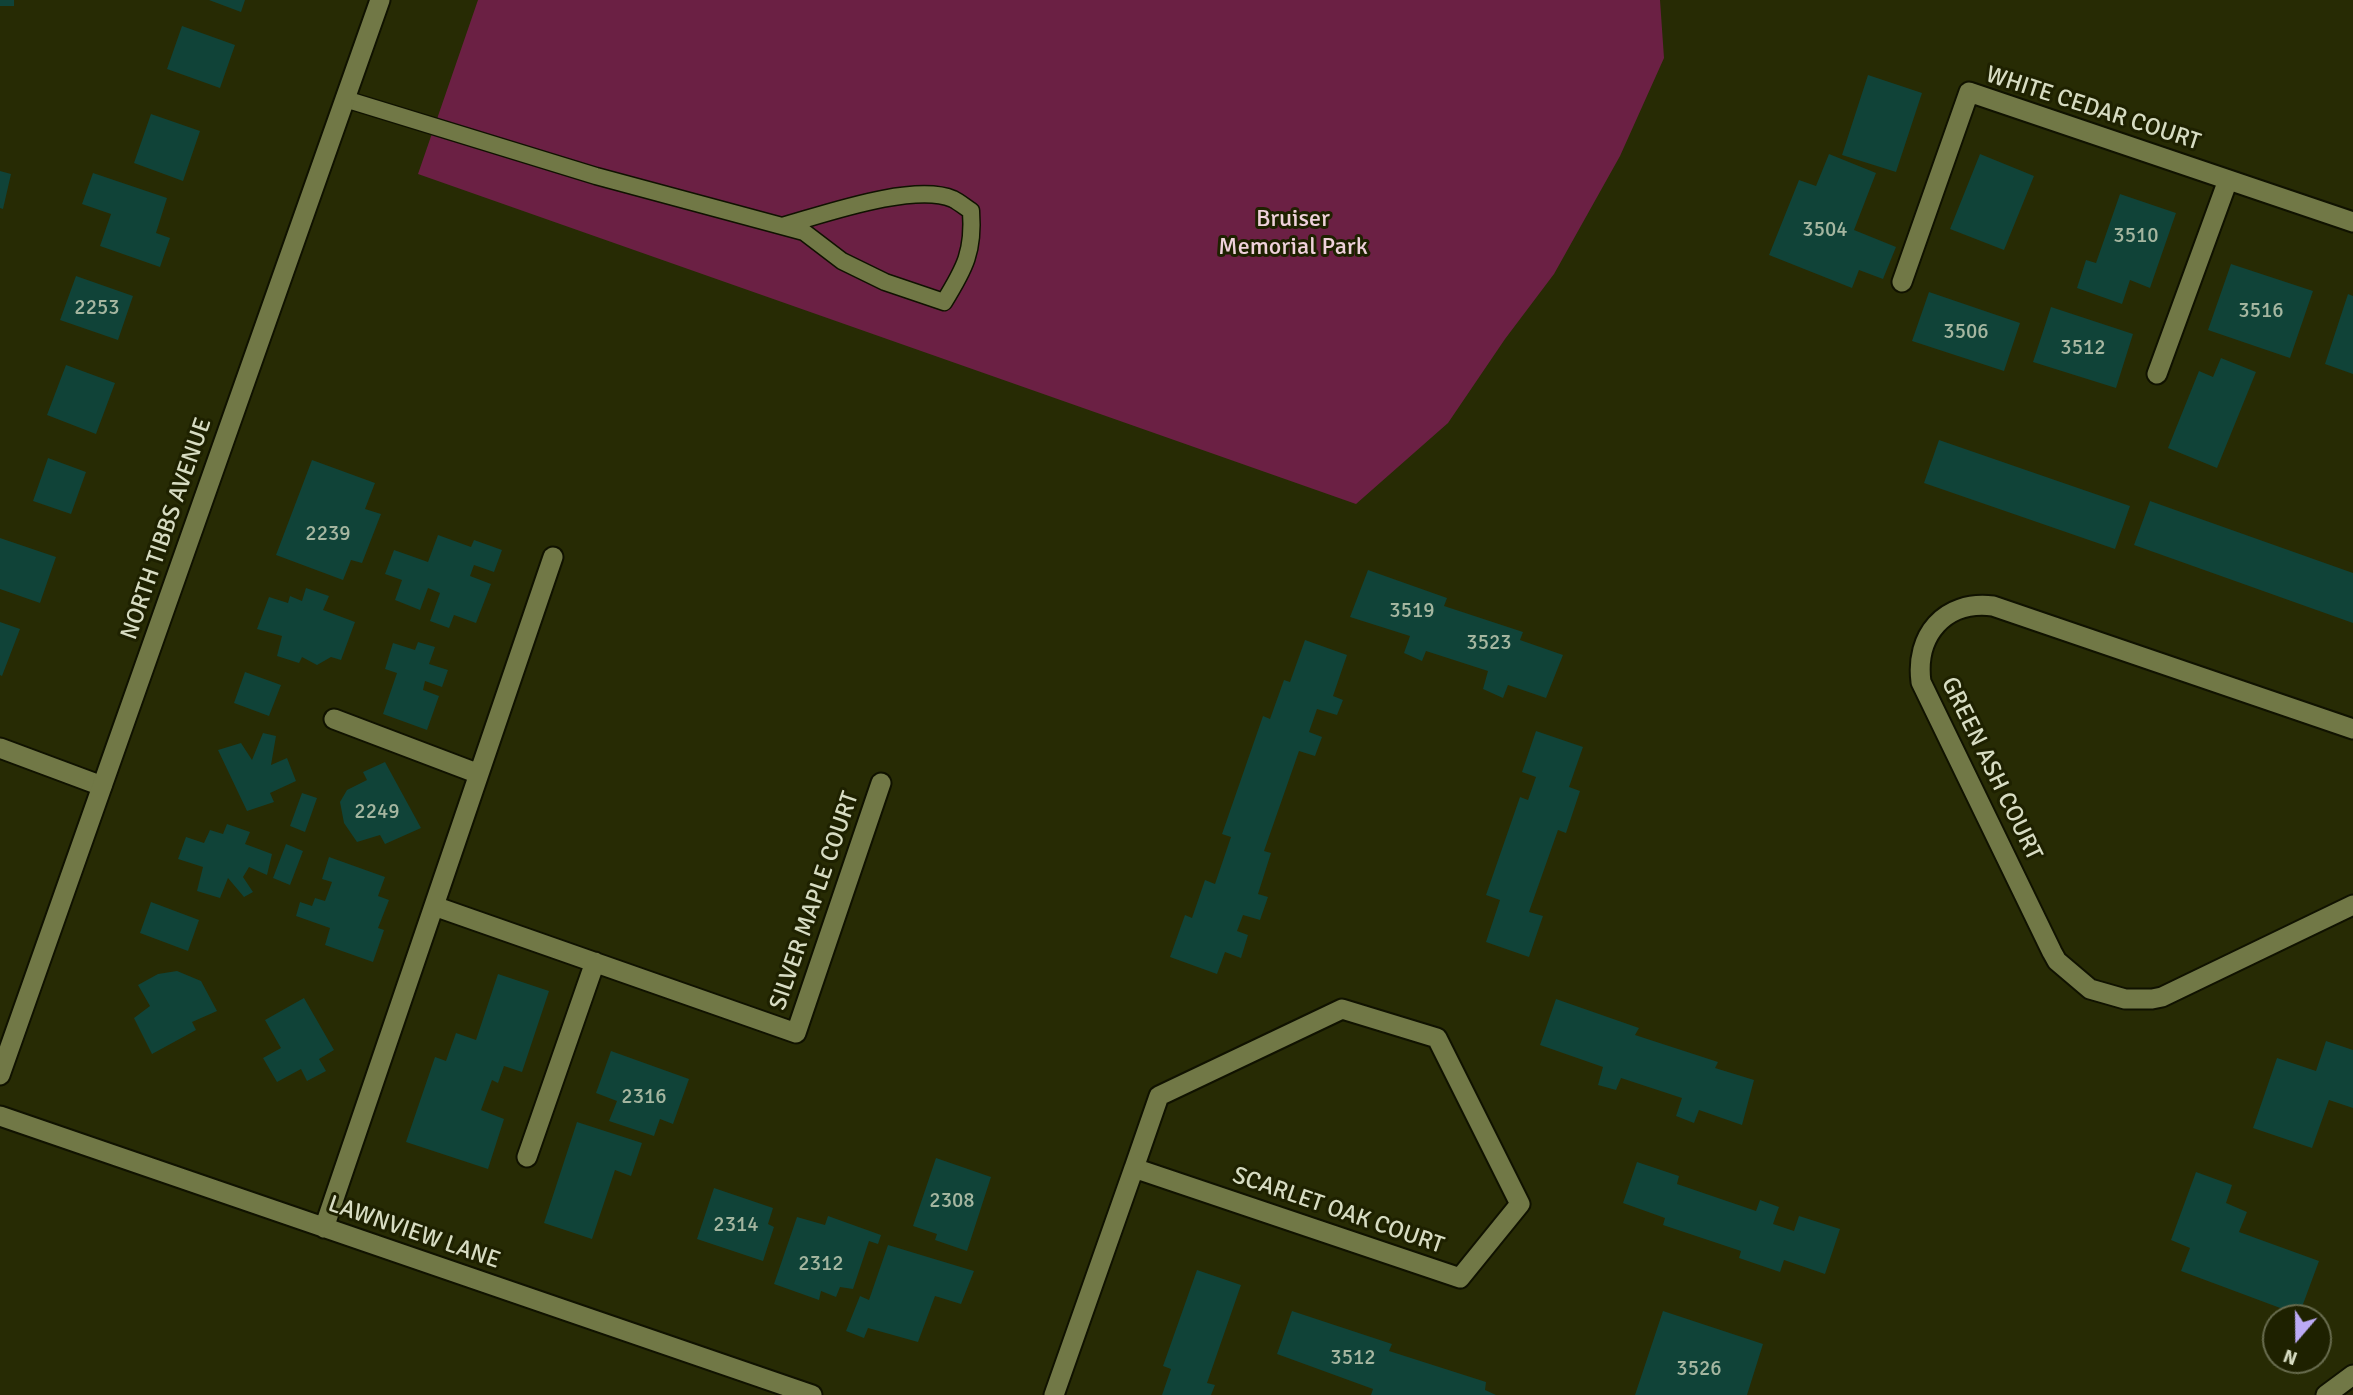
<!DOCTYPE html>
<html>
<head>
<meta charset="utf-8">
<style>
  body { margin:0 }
  #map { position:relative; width:2353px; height:1395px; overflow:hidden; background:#272b04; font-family:Signika,sans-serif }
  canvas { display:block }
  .north { position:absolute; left:2262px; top:1304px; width:70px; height:70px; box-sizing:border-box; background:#1e2100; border:2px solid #686c4e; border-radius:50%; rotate:200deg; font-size:19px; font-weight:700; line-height:28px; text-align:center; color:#d7dcc2 }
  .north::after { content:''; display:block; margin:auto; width:24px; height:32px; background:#bcaaf6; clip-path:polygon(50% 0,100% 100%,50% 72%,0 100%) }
</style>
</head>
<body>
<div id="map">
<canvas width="2353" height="1395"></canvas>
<div class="north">N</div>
</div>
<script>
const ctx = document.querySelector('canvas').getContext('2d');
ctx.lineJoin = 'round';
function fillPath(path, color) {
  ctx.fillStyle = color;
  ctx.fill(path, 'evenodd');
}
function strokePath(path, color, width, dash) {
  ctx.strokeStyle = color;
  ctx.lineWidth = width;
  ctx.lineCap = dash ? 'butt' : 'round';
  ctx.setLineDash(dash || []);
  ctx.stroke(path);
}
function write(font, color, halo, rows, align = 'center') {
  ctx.font = font + ' Signika,sans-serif';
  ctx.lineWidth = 6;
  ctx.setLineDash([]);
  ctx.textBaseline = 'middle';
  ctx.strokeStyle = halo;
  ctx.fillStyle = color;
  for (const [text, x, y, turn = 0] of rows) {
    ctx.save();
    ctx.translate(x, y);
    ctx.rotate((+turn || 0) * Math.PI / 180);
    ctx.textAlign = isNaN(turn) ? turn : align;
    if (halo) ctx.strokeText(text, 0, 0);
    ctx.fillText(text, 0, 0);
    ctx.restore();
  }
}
const green = new Path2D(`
  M478,0H1660L1664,58L1620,156L1554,274L1505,339L1448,423L1356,504L418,174Z`);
const building = new Path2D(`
  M0,0H14V6H0Z
  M209,0H245L241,12Z
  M182,26L235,45L220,88L167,69Z
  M1868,75L1922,93L1896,172L1842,155Z
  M151,114L200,131L183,181L134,163Z
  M1829,154L1876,173L1854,230L1896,247L1883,279L1859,270L1852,288L1769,255L1799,180L1816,186Z
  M1980,154L2034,176L2004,250L1950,229Z
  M0,171L11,174L3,209L0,208Z
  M93,173L167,198L156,233L170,238L160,267L100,246L111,214L82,204Z
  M2120,194L2176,213L2150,288L2130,280L2122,304L2077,288L2086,260L2096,263Z
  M2231,264L2313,291L2290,358L2208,330Z
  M76,276L133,296L118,340L60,320Z
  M1929,292L2020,323L2004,371L1912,341Z
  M2348,294L2353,296V374L2325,364Z
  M2051,307L2133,334L2116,388L2033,362Z
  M2221,358L2256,372L2217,468L2168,448L2199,371L2213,377Z
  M66,365L115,383L96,434L47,415Z
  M1939,440L2130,506L2115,549L1924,483Z
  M48,458L86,472L71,514L33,501Z
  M312,460L375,483L365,509L381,514L362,563L351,560L343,580L276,555Z
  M2150,501L2353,573V623L2134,545Z
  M438,535L471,547L474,540L502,550L494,572L474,565L470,576L491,584L476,623L454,615L449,628L430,621L440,593L428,588L420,610L395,600L402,580L385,574L394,550L428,562Z
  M0,538L56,557L40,603L0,589Z
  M1368,570L1447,598L1444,606L1523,632L1520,640L1563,655L1546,698L1508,685L1503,698L1483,689L1488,671L1426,651L1422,661L1404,653L1410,636L1350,617Z
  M306,588L329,596L323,610L355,622L341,660L331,657L317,665L302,657L299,663L277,656L282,636L257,629L269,597L288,603L290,596L302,601Z
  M0,622L20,629L2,676L0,675Z
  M1305,640L1347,655L1333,696L1343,700L1337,715L1317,709L1309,732L1322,737L1315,756L1299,751L1264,851L1271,853L1258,894L1268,897L1260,920L1243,915L1237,931L1248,935L1241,958L1225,952L1217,974L1170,957L1185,915L1192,918L1205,880L1215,884L1231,837L1222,834L1263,716L1270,719L1284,680L1290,682Z
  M418,642L435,647L429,664L448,670L442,687L425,681L423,690L439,696L427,730L383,714L397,673L385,669L393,643L415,650Z
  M245,672L281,685L269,716L234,703Z
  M1536,731L1583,747L1569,787L1580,791L1566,833L1558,830L1529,912L1543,916L1529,957L1486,942L1500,900L1486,895L1520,797L1528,800L1536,777L1522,772Z
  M263,733L276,736L271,765L287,758L296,781L270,793L274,802L247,811L218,750L241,743L252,760Z
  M385,762L421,828L385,844L380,835L357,842L344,823L340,802L347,790L367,780L363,772Z
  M302,793L317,798L305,832L290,826Z
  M227,824L250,832L245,844L272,854L267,875L249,867L243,877L253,892L244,897L228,878L220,898L197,891L203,867L178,859L186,837L204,843L210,830L223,834Z
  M286,844L303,851L290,885L273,878Z
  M329,857L385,877L378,896L389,900L378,928L384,930L373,962L325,945L330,928L296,916L300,902L312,906L315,898L325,901L332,882L322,879Z
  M151,902L199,920L188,951L140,933Z
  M177,971L201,981L217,1011L192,1022L196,1030L152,1054L134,1018L150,1006L138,985L158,974Z
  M498,974L549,991L522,1072L504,1066L498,1083L492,1080L481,1110L504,1119L488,1169L406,1142L435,1057L446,1061L456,1033L476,1040Z
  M304,998L334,1050L319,1059L326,1071L307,1081L301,1069L277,1082L263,1058L281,1048L265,1020Z
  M1556,999L1639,1028L1635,1035L1718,1062L1715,1068L1754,1080L1742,1125L1699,1110L1694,1123L1676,1116L1682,1098L1621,1078L1616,1090L1598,1085L1603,1067L1540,1045Z
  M2326,1041L2353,1050V1108L2329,1100L2312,1148L2253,1128L2277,1058L2316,1071Z
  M611,1051L689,1079L673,1124L660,1119L654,1136L609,1121L617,1101L596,1093Z
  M577,1122L642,1143L631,1176L615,1170L592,1239L544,1223Z
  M936,1158L991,1177L967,1251L935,1240L937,1234L913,1226Z
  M1637,1162L1679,1176L1677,1184L1756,1211L1760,1200L1779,1207L1773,1224L1794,1231L1799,1216L1840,1229L1825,1274L1784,1260L1780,1272L1739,1258L1741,1251L1663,1225L1665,1218L1623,1203Z
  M2196,1172L2232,1185L2226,1203L2247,1212L2239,1232L2319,1261L2299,1315L2181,1271L2190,1248L2171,1240Z
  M714,1188L773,1208L768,1224L774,1227L763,1261L697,1239Z
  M828,1216L881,1235L878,1244L869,1241L853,1289L840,1287L836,1297L821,1291L819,1300L774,1284L797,1217L825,1225Z
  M888,1245L974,1271L961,1304L935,1296L918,1342L868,1328L864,1338L846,1331L860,1296L869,1300Z
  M1197,1270L1241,1285L1207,1383L1215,1385L1211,1395H1162L1171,1369L1163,1366Z
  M1292,1311L1392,1344L1389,1351L1486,1382L1485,1390L1496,1395H1371L1373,1389L1277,1354Z
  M1663,1311L1763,1344L1747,1395H1635Z`);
const service = new Path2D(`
  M345,99L596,176L804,232L842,261L885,282L944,302C965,268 974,251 971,211C965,207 959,202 953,199C914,182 822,215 782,226`);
const minor = new Path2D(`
  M1902,282L1969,92L2353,222
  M2157,374L2228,180
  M334,719L479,774
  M2353,729L1993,606C1944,600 1915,636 1921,682L2052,952L2057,961L2090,989L2125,999H2152L2162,997L2353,905
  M0,748L102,786
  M434,906L796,1033L881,783
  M1342,1009L1437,1038L1520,1204L1460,1278L1134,1168L1159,1096Z
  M0,1116L812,1395
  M527,1157L595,962
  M324,1228L553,557
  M1054,1395L1134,1168
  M2326,1395L2353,1375`);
const tertiary = new Path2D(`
  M0,1075L380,0`);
const numberNames = [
  ["3504",1825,230],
  ["3510",2136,236],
  ["2253",97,308],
  ["3516",2261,311],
  ["3506",1966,332],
  ["3512",2083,348],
  ["2239",328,534],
  ["3519",1412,611],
  ["3523",1489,643],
  ["2249",377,812],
  ["2316",644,1097],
  ["2308",952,1201],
  ["2314",736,1225],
  ["2312",821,1264],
  ["3512",1353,1358],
  ["3526",1699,1369]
];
const streetNames = [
  ["WHITE CEDAR COURT",2093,109,18],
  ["NORTH TIBBS AVENUE",167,529,-71],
  ["GREEN ASH COURT",1991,769,64],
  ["SILVER MAPLE COURT",815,901,-71],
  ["SCARLET OAK COURT",1338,1211,19],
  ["LAWNVIEW LANE",414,1233,19]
];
const parkNames = [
  ["Bruiser",1293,220],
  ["Memorial Park",1293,248]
];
fillPath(green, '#6b2044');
fillPath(building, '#104338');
strokePath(service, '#101200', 19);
strokePath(minor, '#101200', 23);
strokePath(tertiary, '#101200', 23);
strokePath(service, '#717846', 16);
strokePath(minor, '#717846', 19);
strokePath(tertiary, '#717846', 19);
write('21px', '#a5b6a0', null, numberNames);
write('24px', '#d7dcc2', '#1e2100', streetNames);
write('24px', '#efd1db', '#1e2100', parkNames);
</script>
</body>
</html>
